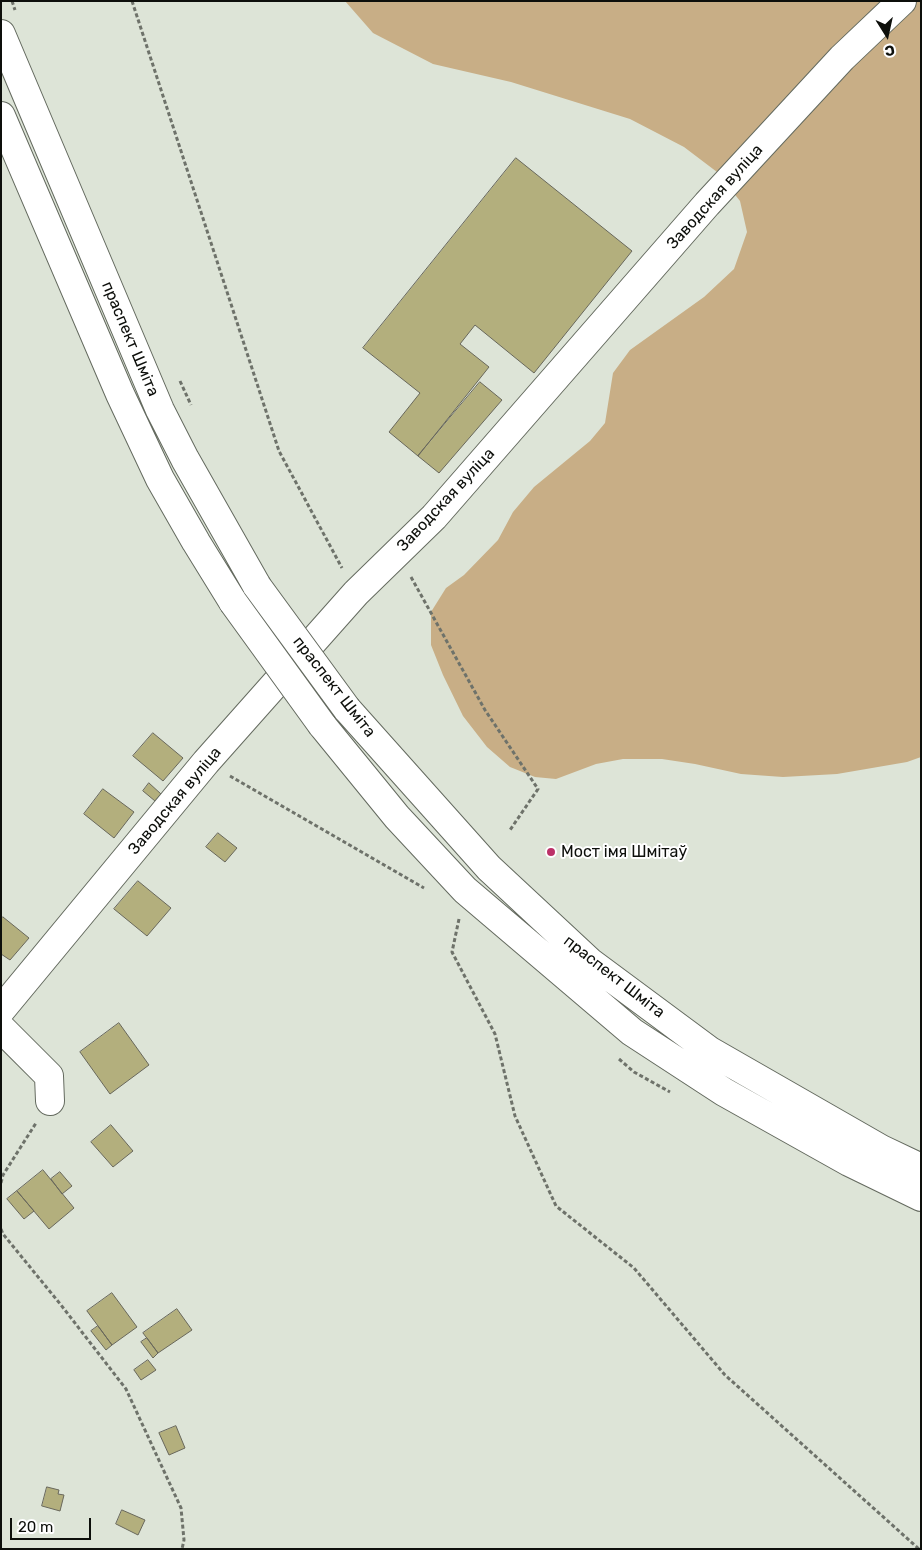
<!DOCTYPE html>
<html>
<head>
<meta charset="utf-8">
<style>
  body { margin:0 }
  #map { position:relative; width:922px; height:1550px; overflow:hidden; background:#dde4d7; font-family:Rubik,sans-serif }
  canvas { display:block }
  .frame { position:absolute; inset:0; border:2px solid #0d0f0b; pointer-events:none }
  .north { position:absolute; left:862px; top:10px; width:50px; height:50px; -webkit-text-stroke:4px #fff; paint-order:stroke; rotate:170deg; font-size:14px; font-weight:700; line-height:20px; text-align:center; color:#0d0f0b }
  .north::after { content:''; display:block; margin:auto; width:18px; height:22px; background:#0d0f0b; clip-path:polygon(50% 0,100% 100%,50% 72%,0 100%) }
  .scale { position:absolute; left:10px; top:1518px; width:81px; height:22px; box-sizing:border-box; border:2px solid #0d0f0b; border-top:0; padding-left:6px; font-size:15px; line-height:18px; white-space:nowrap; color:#0d0f0b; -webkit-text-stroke:4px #fff; paint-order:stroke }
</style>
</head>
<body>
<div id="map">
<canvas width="922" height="1550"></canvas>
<div class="frame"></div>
<div class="north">С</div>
<div class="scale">20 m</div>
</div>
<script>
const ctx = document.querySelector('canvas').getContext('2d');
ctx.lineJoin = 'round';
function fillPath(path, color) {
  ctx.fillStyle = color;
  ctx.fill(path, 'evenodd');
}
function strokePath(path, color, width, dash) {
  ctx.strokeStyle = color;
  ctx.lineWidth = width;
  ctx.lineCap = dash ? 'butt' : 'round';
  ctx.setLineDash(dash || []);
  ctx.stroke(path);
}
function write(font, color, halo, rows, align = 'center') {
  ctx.font = font + ' Rubik,sans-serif';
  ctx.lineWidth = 4;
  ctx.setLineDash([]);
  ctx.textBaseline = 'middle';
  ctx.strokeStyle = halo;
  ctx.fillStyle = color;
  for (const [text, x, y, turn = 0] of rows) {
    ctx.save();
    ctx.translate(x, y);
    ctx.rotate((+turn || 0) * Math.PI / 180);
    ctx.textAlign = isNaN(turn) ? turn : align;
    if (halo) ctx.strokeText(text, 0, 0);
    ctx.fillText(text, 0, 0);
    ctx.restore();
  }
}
const green = new Path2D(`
  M345,1H921V757L907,762L837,774L783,777L741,774L695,764L662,759H623L596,764L556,779L535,777L510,767L487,747L463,716L443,675L431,645V612L446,588L464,575L498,540L513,512L534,487L590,441L605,423L613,373L630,350L704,297L734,269L747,232L740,201L717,172L684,147L630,119L511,82L433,64L373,33Z`);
const building = new Path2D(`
  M516,158L632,251L534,373L475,325L460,344L489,367L418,456L389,432L420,393L363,348Z
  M480,382L502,400L439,473L418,456Z
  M153,733L183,758L163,781L133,756Z
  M149,783L161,794L155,801L143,791Z
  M103,789L134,812L114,838L84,814Z
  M218,833L237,848L225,862L206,847Z
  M138,881L171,908L147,936L114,909Z
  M3,917L29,938L10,960L1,954V919Z
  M119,1023L149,1065L110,1094L80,1052Z
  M111,1125L133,1151L113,1167L91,1142Z
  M43,1170L74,1208L49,1229L17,1191Z
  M60,1172L72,1186L62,1194L51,1179Z
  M17,1191L34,1211L24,1219L7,1199Z
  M112,1293L137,1327L112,1345L87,1311Z
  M177,1309L192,1330L158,1353L143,1333Z
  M98,1326L112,1345L106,1350L91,1331Z
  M147,1338L158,1353L153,1358L141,1342Z
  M148,1360L156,1370L141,1380L134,1370Z
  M176,1426L185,1448L169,1455L159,1433Z
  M47,1487L59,1490L58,1494L64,1495L60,1511L42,1506Z
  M122,1510L145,1520L138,1535L116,1524Z`);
const path = new Path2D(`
  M12,1L15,10
  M132,1L279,451L342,568
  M180,381L191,405
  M411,577L485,710L538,789L510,830
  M230,776L424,888
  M459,919L452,952L495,1034L515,1116L556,1206L634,1268L725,1375L919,1549
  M619,1059L634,1072L670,1092
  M1,1183L3,1175L36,1123
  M1,1229L3,1234L61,1305L126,1389L181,1508L184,1540L182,1549`);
const minor = new Path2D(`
  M1,1010L206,762L356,593L434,517L707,204L842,58L902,1
  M1,1028L49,1076L50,1101`);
const major = new Path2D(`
  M1,34L160,410L185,459L257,586
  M1,116L120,394L160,479L196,542L233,602
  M347,709L489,868L590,962L710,1051L881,1149L921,1168
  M322,725L397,817L465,890L632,1032L724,1092L849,1162L921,1197`);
const majorBridge = new Path2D(`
  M257,586L347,709
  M233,602L322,725`);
const markers = [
  [551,852,5,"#bc3168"]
];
const streetNames = [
  ["Заводская вуліца",715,197,-48],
  ["праспект Шміта",130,339,67],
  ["Заводская вуліца",446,500,-47],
  ["праспект Шміта",334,687,52],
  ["Заводская вуліца",175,801,-50],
  ["праспект Шміта",614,977,38]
];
const poiNames = [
  ["Мост імя Шмітаў",561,852]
];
fillPath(green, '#c8ae86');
fillPath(building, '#b3af7d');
strokePath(building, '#68675b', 1);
strokePath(minor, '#646a5f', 30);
strokePath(major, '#646a5f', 30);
strokePath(path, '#6e726a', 3, [4, 2.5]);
strokePath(minor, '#fff', 28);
strokePath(major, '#fff', 28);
strokePath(majorBridge, '#646a5f', 30, []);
strokePath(majorBridge, '#fff', 28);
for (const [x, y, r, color] of markers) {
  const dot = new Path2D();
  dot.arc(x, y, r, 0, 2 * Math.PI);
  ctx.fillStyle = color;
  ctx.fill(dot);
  strokePath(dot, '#fff', 2);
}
write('16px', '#0d0f0b', '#fff', streetNames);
write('16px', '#0d0f0b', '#fff', poiNames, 'left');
</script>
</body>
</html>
